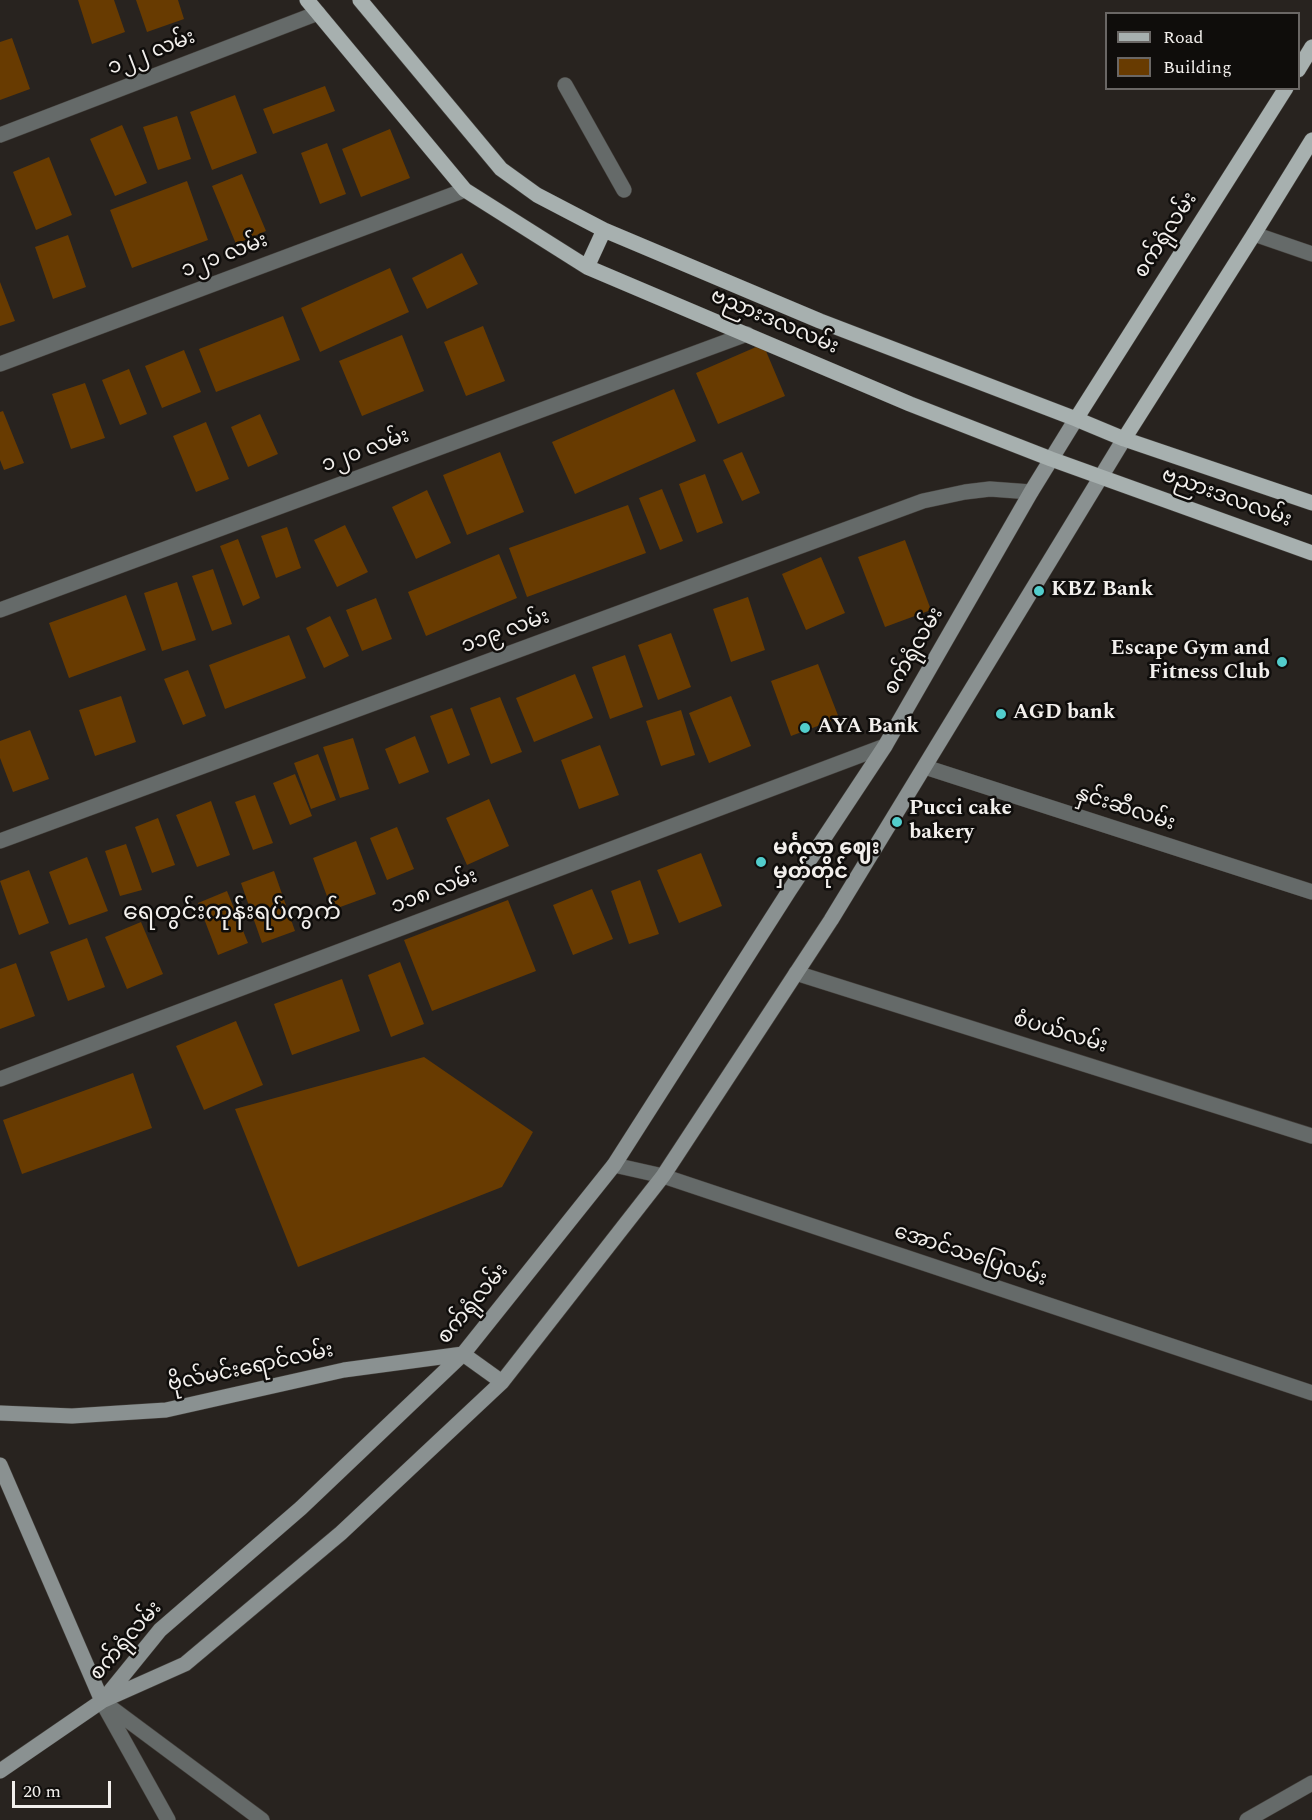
<!DOCTYPE html>
<html>
<head>
<meta charset="utf-8">
<style>
  body { margin:0 }
  #map { position:relative; width:1312px; height:1820px; overflow:hidden; background:#28231f; font-family:Spectral,serif }
  canvas { display:block }
  .legend { position:absolute; left:1105px; top:12px; width:195px; height:78px; box-sizing:border-box; background:#0f0d0b; border:2px solid #6a6765; margin:0; padding:8px 10px; list-style:none; font-size:18px; color:#f2efec }
  .legend li { display:flex; align-items:center; gap:12px; height:30px }
  .legend b { width:30px; border:2px solid #6a6765 }
  .scale { position:absolute; left:12px; top:1781px; width:99px; height:27px; box-sizing:border-box; border:3px solid #f2efec; border-top:0; padding-left:8px; font-size:18px; line-height:21px; white-space:nowrap; color:#f2efec; -webkit-text-stroke:4px #0f0d0b; paint-order:stroke }
</style>
</head>
<body>
<div id="map">
<canvas width="1312" height="1820"></canvas>
<ul class="legend">
<li><b style="height:8px;background:#a7b0af"></b>Road</li>
<li><b style="height:16px;background:#683b01"></b>Building</li>
</ul>
<div class="scale">20 m</div>
</div>
<script>
const ctx = document.querySelector('canvas').getContext('2d');
ctx.lineJoin = 'round';
function fillPath(path, color) {
  ctx.fillStyle = color;
  ctx.fill(path, 'evenodd');
}
function strokePath(path, color, width, dash) {
  ctx.strokeStyle = color;
  ctx.lineWidth = width;
  ctx.lineCap = dash ? 'butt' : 'round';
  ctx.setLineDash(dash || []);
  ctx.stroke(path);
}
function write(font, color, halo, rows, align = 'center') {
  ctx.font = font + ' Spectral,"Noto Sans Myanmar",serif';
  ctx.lineWidth = 5;
  ctx.setLineDash([]);
  ctx.textBaseline = 'middle';
  ctx.strokeStyle = halo;
  ctx.fillStyle = color;
  for (const [text, x, y, turn = 0] of rows) {
    ctx.save();
    ctx.translate(x, y);
    ctx.rotate((+turn || 0) * Math.PI / 180);
    ctx.textAlign = isNaN(turn) ? turn : align;
    if (halo) ctx.strokeText(text, 0, 0);
    ctx.fillText(text, 0, 0);
    ctx.restore();
  }
}
const building = new Path2D(`
  M78,0H114L125,32L92,44Z
  M136,0H178L184,19L147,32Z
  M12,38L30,89L0,100V42Z
  M325,86L335,111L273,134L263,109Z
  M235,95L257,153L212,170L190,112Z
  M177,116L191,159L158,170L143,127Z
  M122,125L147,183L115,196L90,139Z
  M390,129L410,178L361,197L342,149Z
  M327,143L346,194L320,204L301,153Z
  M49,157L72,215L36,230L13,172Z
  M242,174L266,231L236,244L212,186Z
  M187,181L208,240L132,268L110,210Z
  M68,235L86,287L53,299L35,247Z
  M462,253L478,284L427,309L412,278Z
  M390,268L409,312L320,352L301,308Z
  M0,282L15,321L0,326Z
  M283,316L300,360L216,392L199,349Z
  M483,326L505,381L466,396L444,342Z
  M402,335L424,391L362,416L339,361Z
  M763,344L785,396L718,424L696,373Z
  M184,350L201,392L162,408L145,366Z
  M129,369L147,414L120,425L102,380Z
  M85,383L105,438L71,449L52,394Z
  M674,389L696,441L575,494L552,442Z
  M3,411L24,463L4,470L0,460V412Z
  M260,414L278,454L248,467L231,427Z
  M206,422L229,479L196,492L173,436Z
  M500,452L524,512L467,535L443,475Z
  M742,452L760,493L742,501L723,460Z
  M705,474L723,523L697,533L679,484Z
  M662,489L683,541L660,550L639,498Z
  M427,490L451,543L416,559L392,507Z
  M628,505L646,553L527,597L509,548Z
  M345,525L368,572L337,587L314,540Z
  M287,527L301,568L276,578L261,536Z
  M238,539L260,598L243,606L220,546Z
  M905,540L931,610L885,627L858,557Z
  M499,554L517,598L426,636L408,592Z
  M821,557L845,613L806,630L782,574Z
  M213,569L232,624L212,631L192,576Z
  M177,582L196,640L162,651L144,593Z
  M126,595L146,650L69,678L49,623Z
  M748,597L765,650L731,662L713,609Z
  M376,598L392,639L362,651L346,610Z
  M330,616L349,656L324,668L306,628Z
  M671,633L691,687L658,700L638,645Z
  M289,635L306,678L225,709L209,665Z
  M625,655L643,707L610,719L592,667Z
  M818,664L839,718L791,736L771,681Z
  M188,670L206,716L183,725L164,679Z
  M575,674L593,718L534,742L516,698Z
  M121,696L136,742L95,756L79,710Z
  M731,696L751,746L709,763L689,713Z
  M500,697L522,752L491,764L470,708Z
  M452,708L470,755L448,764L430,716Z
  M681,710L695,755L661,766L646,721Z
  M30,730L49,779L13,792L0,758V741Z
  M415,736L429,772L399,784L385,749Z
  M353,738L369,789L340,798L323,747Z
  M600,745L619,795L579,809L561,760Z
  M318,754L336,800L311,809L294,763Z
  M295,774L312,816L290,825L273,783Z
  M255,795L273,843L253,850L235,802Z
  M489,799L509,846L467,865L446,818Z
  M211,801L230,855L197,867L176,815Z
  M158,818L175,865L152,873L135,827Z
  M397,827L414,869L387,880L370,838Z
  M356,841L376,894L332,910L313,858Z
  M126,844L142,890L120,896L105,851Z
  M701,853L722,906L679,923L657,870Z
  M87,857L108,911L69,925L49,872Z
  M29,870L49,923L19,935L0,881Z
  M274,871L295,931L262,943L241,883Z
  M640,880L659,934L629,944L611,891Z
  M592,889L613,939L573,955L553,905Z
  M227,891L248,943L218,955L198,903Z
  M508,900L536,971L432,1011L404,940Z
  M141,922L163,974L127,989L105,937Z
  M87,938L105,987L68,1001L50,952Z
  M400,962L424,1024L391,1037L368,975Z
  M16,963L35,1016L0,1029V969Z
  M342,979L360,1031L292,1055L274,1004Z
  M236,1021L263,1085L204,1110L176,1046Z
  M424,1057L533,1132L502,1187L298,1267L235,1109Z
  M133,1073L152,1128L22,1174L3,1120Z`);
const service = new Path2D(`
  M565,85L624,190`);
const minor = new Path2D(`
  M0,135L318,13
  M1254,234L1312,254
  M0,364L465,190
  M0,610L747,334
  M925,767L1312,892
  M0,841L923,501L965,492L990,489L1031,492
  M796,973L1312,1136
  M0,1079L885,746
  M614,1165L663,1176L1312,1393
  M102,1701L262,1820
  M105,1707L168,1820
  M1247,1820L1312,1783`);
const secondary = new Path2D(`
  M0,1413L72,1416L166,1410L344,1370L463,1354L502,1382
  M0,1465L102,1701
  M104,1699L160,1630L301,1508L463,1354L614,1165L789,891L885,746L1031,492L1076,419
  M0,1771L102,1701L185,1664L341,1533L502,1382L663,1176L831,920L1124,439`);
const primary = new Path2D(`
  M307,0L465,190L587,267L910,404L1051,459L1312,553
  M360,0L501,169L537,195L604,230L820,321L1076,419L1124,439L1312,503
  M1298,70L1312,47
  M587,267L604,230
  M1076,419L1286,88
  M1124,439L1254,234L1312,140`);
const markers = [
  [1039,591,6,"#52cdcc"],
  [1282,662,6,"#52cdcc"],
  [1001,714,6,"#52cdcc"],
  [805,728,6,"#52cdcc"],
  [897,822,6,"#52cdcc"],
  [761,862,6,"#52cdcc"]
];
const streetNames = [
  ["၁၂၂ လမ်း",152,54,-21],
  ["စက်ရုံလမ်း",1167,236,-57],
  ["၁၂၁ လမ်း",225,257,-21],
  ["ဗညားဒလလမ်း",774,323,23],
  ["၁၂၀ လမ်း",366,452,-20],
  ["ဗညားဒလလမ်း",1226,499,20],
  ["၁၁၉ လမ်း",506,633,-20],
  ["စက်ရုံလမ်း",915,652,-60],
  ["နှင်းဆီလမ်း",1125,810,18],
  ["၁၁၈ လမ်း",435,893,-21],
  ["စံပယ်လမ်း",1060,1034,17],
  ["အောင်သပြေလမ်း",970,1257,18],
  ["စက်ရုံလမ်း",474,1305,-50],
  ["ဗိုလ်မင်းရောင်လမ်း",251,1369,-12],
  ["စက်ရုံလမ်း",127,1642,-49]
];
const poiNames = [
  ["KBZ Bank",1051,591],
  ["Escape Gym and",1270,650,"right"],
  ["Fitness Club",1270,674,"right"],
  ["AGD bank",1013,714],
  ["AYA Bank",817,728],
  ["Pucci cake",909,810],
  ["bakery",909,834],
  ["မင်္ဂလာ ဈေး",773,850],
  ["မှတ်တိုင်",773,874]
];
const quarterNames = [
  ["ရေတွင်းကုန်းရပ်ကွက်",232,914]
];
fillPath(building, '#683b01');
strokePath(service, '#44403c', 16);
strokePath(minor, '#44403c', 16);
strokePath(secondary, '#44403c', 16);
strokePath(primary, '#44403c', 16);
strokePath(service, '#656a69', 15);
strokePath(minor, '#656a69', 15);
strokePath(secondary, '#8a9191', 15);
strokePath(primary, '#a7b0af', 15);
for (const [x, y, r, color] of markers) {
  const dot = new Path2D();
  dot.arc(x, y, r, 0, 2 * Math.PI);
  ctx.fillStyle = color;
  ctx.fill(dot);
  strokePath(dot, '#0f0d0b', 2);
}
write('21px', '#f2efec', '#0f0d0b', streetNames);
write('bold 21px', '#f2efec', '#0f0d0b', poiNames, 'left');
write('24px', '#f2efec', '#0f0d0b', quarterNames);
</script>
</body>
</html>
